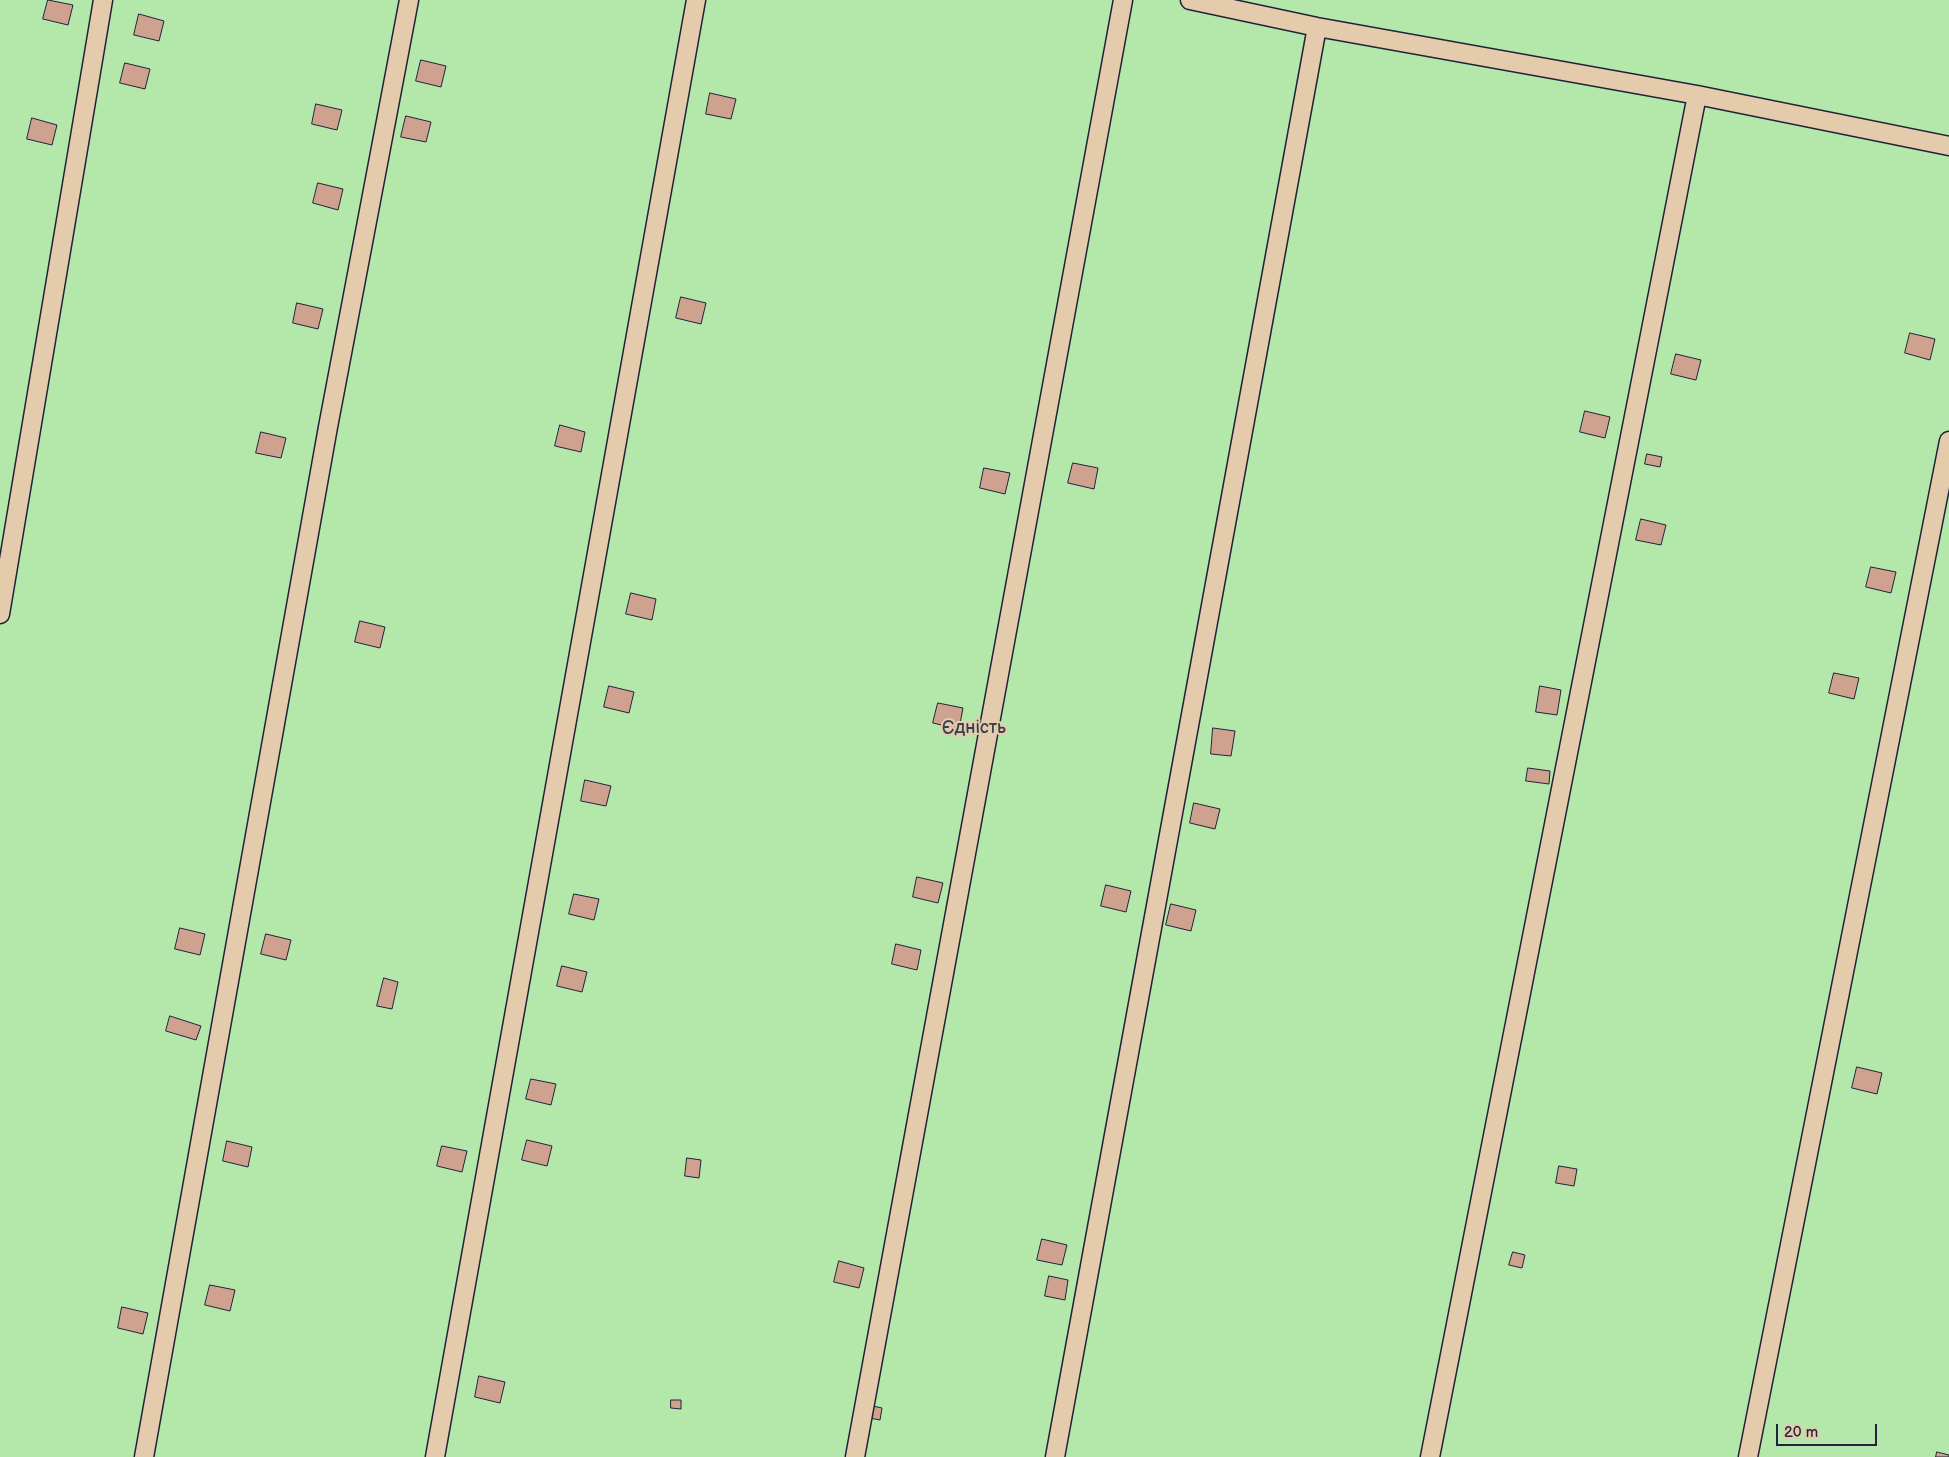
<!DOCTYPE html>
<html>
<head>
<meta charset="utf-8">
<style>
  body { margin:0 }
  #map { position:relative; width:1949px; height:1457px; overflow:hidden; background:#e5c7a9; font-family:"Balsamiq Sans",sans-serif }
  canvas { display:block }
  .scale { position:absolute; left:1776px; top:1424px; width:101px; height:22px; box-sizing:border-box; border:2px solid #22223b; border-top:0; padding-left:6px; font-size:15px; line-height:18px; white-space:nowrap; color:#22223b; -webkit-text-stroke:4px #e4cbac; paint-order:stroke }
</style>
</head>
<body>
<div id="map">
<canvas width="1949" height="1457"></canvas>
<div class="scale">20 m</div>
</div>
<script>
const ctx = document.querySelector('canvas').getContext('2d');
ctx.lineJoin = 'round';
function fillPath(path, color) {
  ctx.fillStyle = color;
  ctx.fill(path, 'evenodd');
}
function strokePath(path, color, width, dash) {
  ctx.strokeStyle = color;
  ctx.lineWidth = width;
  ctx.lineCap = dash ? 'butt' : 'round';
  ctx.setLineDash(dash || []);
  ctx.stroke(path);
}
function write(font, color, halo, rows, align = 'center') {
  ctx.font = font + ' "Balsamiq Sans",sans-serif';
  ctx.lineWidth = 4;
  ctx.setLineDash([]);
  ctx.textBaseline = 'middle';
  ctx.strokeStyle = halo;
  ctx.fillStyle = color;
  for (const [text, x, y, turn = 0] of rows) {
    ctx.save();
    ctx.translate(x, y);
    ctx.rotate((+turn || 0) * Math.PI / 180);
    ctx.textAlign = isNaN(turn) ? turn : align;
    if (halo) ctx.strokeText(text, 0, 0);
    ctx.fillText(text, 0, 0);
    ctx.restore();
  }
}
const green = new Path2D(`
  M0,0H1949V1457H0Z`);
const building = new Path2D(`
  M48,0L73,5L68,25L43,19Z
  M139,14L164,21L159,41L134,35Z
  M421,60L446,66L441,87L416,81Z
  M125,63L150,69L145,89L120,83Z
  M710,93L736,99L731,119L706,114Z
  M316,104L342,110L337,130L312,124Z
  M406,116L431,122L426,142L401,137Z
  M32,118L57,125L52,145L27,139Z
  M318,183L343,189L338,210L313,203Z
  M681,297L706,303L701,324L676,318Z
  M297,303L323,309L318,329L293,323Z
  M1910,333L1935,339L1930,360L1905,353Z
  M1676,354L1701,360L1696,380L1671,374Z
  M1585,411L1610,417L1605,438L1580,432Z
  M560,425L585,432L581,452L555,446Z
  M261,432L286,438L281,458L256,453Z
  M1647,454L1662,457L1660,467L1645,464Z
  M1073,463L1098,468L1094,489L1068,483Z
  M984,468L1010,473L1005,494L980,488Z
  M1641,519L1666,525L1661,545L1636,540Z
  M1871,567L1896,572L1891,593L1866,587Z
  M631,593L656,599L652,620L626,614Z
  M360,621L385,627L380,648L355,642Z
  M1834,673L1859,678L1854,699L1829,693Z
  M609,686L634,692L629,713L604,707Z
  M1540,686L1561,690L1557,715L1536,712Z
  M938,703L963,708L959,729L933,723Z
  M1213,728L1235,731L1231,756L1211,754Z
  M1528,768L1550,771L1549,784L1526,781Z
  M585,780L611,786L606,806L581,801Z
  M1194,803L1220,809L1215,829L1190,823Z
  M917,877L943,883L938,903L913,897Z
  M1106,885L1131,891L1126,912L1101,906Z
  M574,894L599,899L594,920L569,914Z
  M1171,904L1196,910L1191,931L1166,925Z
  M180,928L205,934L200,955L175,949Z
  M266,934L291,940L286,960L261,954Z
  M896,944L921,950L917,970L892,964Z
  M562,966L587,972L582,992L557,986Z
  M384,978L398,982L392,1009L377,1006Z
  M170,1016L201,1026L196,1040L166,1031Z
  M1857,1067L1882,1073L1877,1094L1852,1088Z
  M531,1079L556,1084L551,1105L526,1099Z
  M527,1140L552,1146L547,1166L522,1160Z
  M227,1141L252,1147L248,1167L223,1161Z
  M442,1146L467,1151L462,1172L437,1166Z
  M687,1158L701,1160L699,1178L685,1176Z
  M1559,1166L1577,1169L1574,1186L1556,1183Z
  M1042,1239L1067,1245L1062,1265L1037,1260Z
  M1513,1252L1525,1255L1522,1268L1509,1265Z
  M839,1261L864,1268L859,1288L834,1282Z
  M1049,1276L1068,1280L1065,1300L1045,1296Z
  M210,1285L235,1290L230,1311L205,1305Z
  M122,1307L148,1313L143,1334L118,1328Z
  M479,1376L505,1382L500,1403L475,1397Z
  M671,1400H681V1409L671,1408Z
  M873,1406L882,1408L880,1420L870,1418Z
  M1937,1452L1949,1455V1457H1936Z`);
const service = new Path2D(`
  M1190,0L1317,27L1697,95L1949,146
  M0,614L103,0
  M144,1457L328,427L409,0
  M435,1457L696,0
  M855,1457L1123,0
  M1055,1457L1317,27
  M1430,1457L1697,95
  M1748,1457L1949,441`);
const parkNames = [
  ["Єдність",974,728]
];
fillPath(green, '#b4e8aa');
fillPath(building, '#cfa290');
strokePath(building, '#22223b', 1);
strokePath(service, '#22223b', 21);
strokePath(service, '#e4cbac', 18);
write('18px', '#38404c', '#e4cbac', parkNames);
</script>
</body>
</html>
